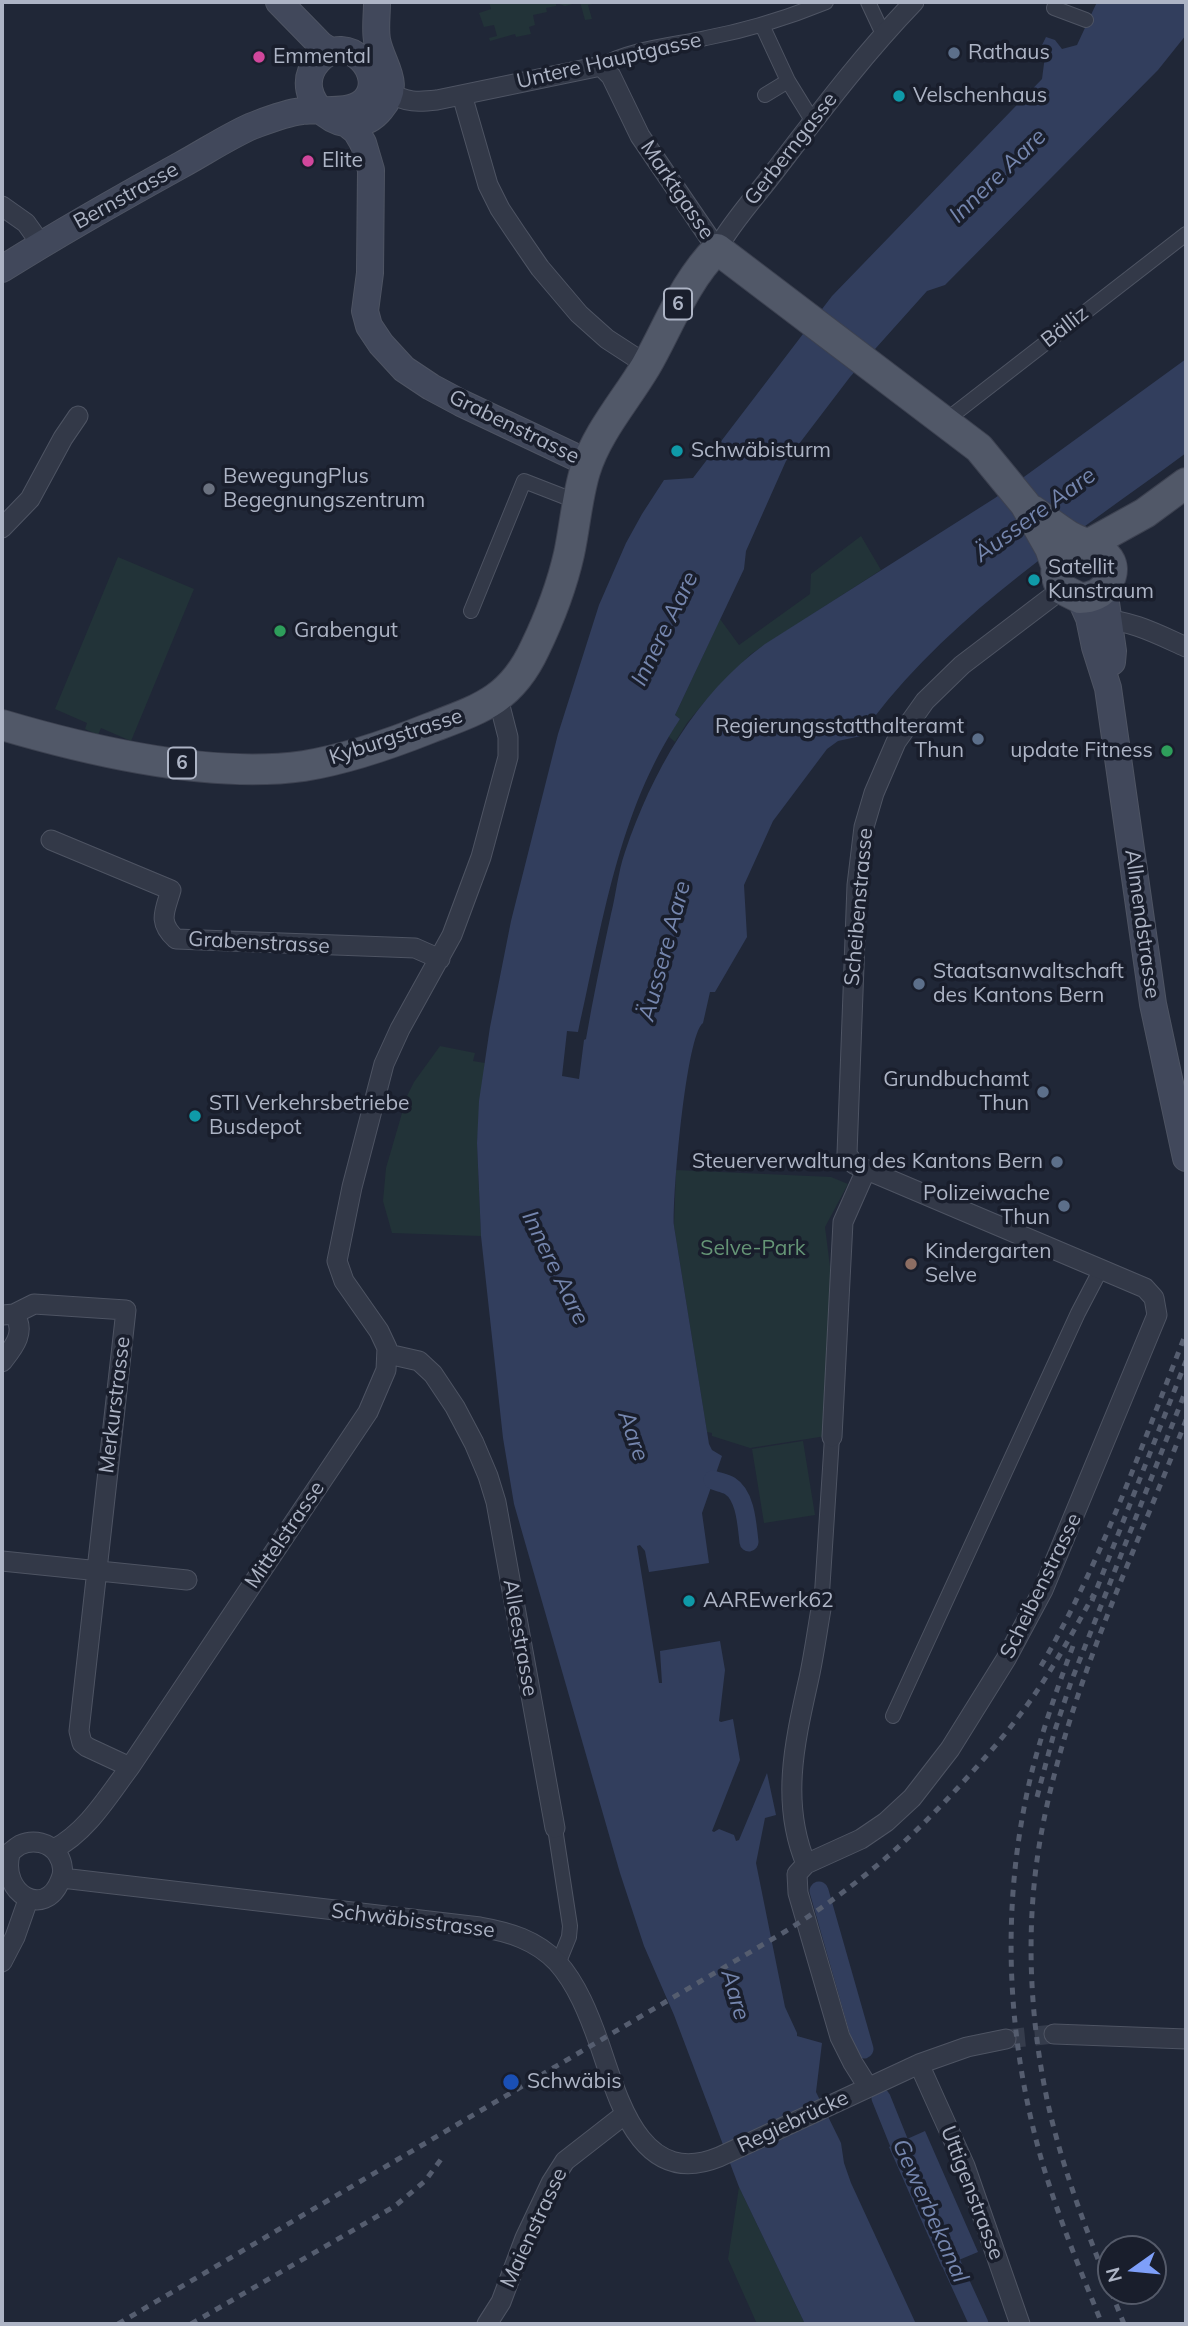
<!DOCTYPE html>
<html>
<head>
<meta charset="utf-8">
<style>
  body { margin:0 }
  #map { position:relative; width:1188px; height:2326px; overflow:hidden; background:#202737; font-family:Mulish,sans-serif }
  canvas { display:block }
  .frame { position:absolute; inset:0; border:4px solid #adb4c5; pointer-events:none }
  .north { position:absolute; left:1097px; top:2235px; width:70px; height:70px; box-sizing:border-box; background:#191e2c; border:2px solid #545a69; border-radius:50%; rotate:255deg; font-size:19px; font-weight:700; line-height:28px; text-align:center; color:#adb4c5 }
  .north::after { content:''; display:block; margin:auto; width:24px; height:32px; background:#7e9ff9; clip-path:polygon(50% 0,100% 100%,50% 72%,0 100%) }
</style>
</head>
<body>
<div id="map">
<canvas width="1188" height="2326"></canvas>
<div class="frame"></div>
<div class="north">N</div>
</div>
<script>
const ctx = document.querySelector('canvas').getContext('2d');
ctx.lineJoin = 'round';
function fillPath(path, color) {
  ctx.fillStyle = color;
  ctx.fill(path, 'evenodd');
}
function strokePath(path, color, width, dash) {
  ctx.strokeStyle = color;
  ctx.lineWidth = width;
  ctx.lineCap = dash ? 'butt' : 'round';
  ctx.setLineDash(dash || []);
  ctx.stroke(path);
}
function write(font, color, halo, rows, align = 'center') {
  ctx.font = font + ' Mulish,sans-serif';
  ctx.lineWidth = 7;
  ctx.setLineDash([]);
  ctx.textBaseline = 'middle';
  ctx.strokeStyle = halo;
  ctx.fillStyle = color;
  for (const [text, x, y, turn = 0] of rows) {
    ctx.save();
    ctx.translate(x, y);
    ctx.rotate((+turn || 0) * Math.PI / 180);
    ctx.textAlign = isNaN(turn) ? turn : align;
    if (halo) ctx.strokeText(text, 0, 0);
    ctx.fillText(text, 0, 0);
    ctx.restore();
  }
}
const green = new Path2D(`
  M489,2H602L588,5L592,19L585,20L580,2L565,6L556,3V6L546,8L547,12L533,15L535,25L529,27L531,34L516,37L515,34L490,41L489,38L497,36L494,25L484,27L479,13L491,9Z
  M861,536L881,570L751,654L707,699L687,723L675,742L668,736L680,719L675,715L720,619L739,645L810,594L811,574Z
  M118,557L194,589L131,741L101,728L98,735L85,729L87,723L55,709Z
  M440,1046L475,1053L473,1061L485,1063L477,1143L481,1236L392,1233L383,1201L386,1168L407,1096L414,1082Z
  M676,1170L831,1177L848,1184L825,1227L834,1298L826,1436L750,1448L712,1436V1433L707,1432L674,1226Z
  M803,1441L815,1515L764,1523L752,1449Z
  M739,2187L805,2324H757L728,2259Z`);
const water = new Path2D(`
  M1097,2H1186V35L1158,70L945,285L927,291L850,377L786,461L746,551L744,569L675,715L680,719C618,811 602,926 578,1032L567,1031L562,1076L579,1079L584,1040L586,1039C593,997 602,956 611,914C616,894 618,872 625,852C652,772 696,694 765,644L995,498L1186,359V453C1076,534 956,610 872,720L874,728L870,734L838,741L827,749L773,821L744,885L747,937L715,992H710L703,1023C686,1035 672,1198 674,1226L709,1444L712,1450L722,1456L702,1513L709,1563L649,1572L645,1551L640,1545L637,1546L659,1683H662L660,1651L720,1641L725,1670L719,1721L721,1722L733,1719L740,1760L712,1831L714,1832L719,1829L734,1835L736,1841L739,1840L767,1773L776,1815L765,1818L756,1863L785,2007L797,2033V2036L822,2043L816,2092L841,2143L844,2163L851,2183L916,2324H805L739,2187L674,2015L644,1946L620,1873L514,1504L503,1438L481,1236L477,1143L479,1101L490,1027L511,921L558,734L599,605L626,543L642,514L664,480L693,478L832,296L1042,79L1045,56L1040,49L1046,37L1055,40L1062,49L1077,45Z
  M925,2131L978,2252L942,2267L889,2147Z`);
const canal = new Path2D(`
  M713,1480C718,1482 725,1483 730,1486C746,1496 747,1526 749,1542
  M819,1891L864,2049
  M881,2098L908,2165
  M941,2241L979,2324`);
const minorTunnel = new Path2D(`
  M1006,2039L1054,2034`);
const pedestrian = new Path2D(`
  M868,2L883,34
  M1056,2L1054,8L1086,20
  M762,25L788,81L812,120
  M601,66C628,49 674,45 706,38C748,30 787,18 826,2
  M765,95L788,81
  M945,421L1186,234
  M471,611L524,481L578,502
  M821,1609L832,1437
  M893,1716L1078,1313L1101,1269
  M555,1828L570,1926L569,1937L558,1964`);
const minor = new Path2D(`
  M390,92C405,103 419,102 437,100L601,66L611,76L640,136L717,249C731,224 750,203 768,180C815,119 860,58 914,2
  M462,95L488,185L500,209L516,233L540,268L579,314L607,339L647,365
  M2,206L26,223L41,244
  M2,528L30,499L63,438L78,416
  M1098,619C1131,620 1157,634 1186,647
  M51,840L171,890C165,911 157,922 176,939L415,948L440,959
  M14,1314L34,1304L126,1310L79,1731L82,1743L87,1747L130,1767
  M388,1354L419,1361L433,1374L455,1407L474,1443L488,1476L496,1502L555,1828
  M2,1362C13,1348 27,1332 14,1314L3,1315
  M832,1437L843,1222L866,1170
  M2,1561L187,1580
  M54,1849C87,1832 108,1796 130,1767L368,1412L386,1370L387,1348L379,1331L344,1281L337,1261L352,1187L384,1064L400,1029L452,935L481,857L508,757V737L498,698
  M2,1857C10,1854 13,1849 20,1845C33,1839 50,1842 58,1855C63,1863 64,1873 60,1881C45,1919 0,1894 10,1854
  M806,1864C780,1802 795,1741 809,1678C814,1655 817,1632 821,1609
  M62,1878L480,1927C509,1932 536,1940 557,1962C577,1984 589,2015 599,2043C618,2098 640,2189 719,2157L919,2064L967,2047L1006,2039
  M2,1962L15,1937L28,1900
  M1054,2034L1186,2039
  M919,2064L965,2166L1020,2324
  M868,2087L853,2063L840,2037L798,1893L797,1874L806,1864L861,1839L886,1822L912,1798L950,1749L1006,1659L1043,1590L1157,1315L1154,1298L1145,1288L860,1167L854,1164L847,1154L857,885L864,827L874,793L896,742L925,701L962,665L1062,589
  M487,2324L501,2302L525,2238L551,2183L565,2161L624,2115`);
const secondary = new Path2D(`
  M279,2L321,45L332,52
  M346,123L356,131L363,143L371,170L370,273L365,311L369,326L381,344L404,369L431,387L461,403L588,463
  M2,269C61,232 121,198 181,165C205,152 227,137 252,126C268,120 285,113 302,111C321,108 349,115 364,101C389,77 348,28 318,61C285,98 349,149 381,109C403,83 382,66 377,40C375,28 377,15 377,3
  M1104,589L1113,651L1112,662
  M1080,598L1089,618L1095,647L1108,688L1153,1004L1186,1158`);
const primary = new Path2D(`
  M1032,510C1044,518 1056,528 1069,536C1086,546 1124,552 1108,583C1102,594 1091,598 1080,598L1062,589C1049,569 1059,546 1083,543
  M1089,544L1145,513L1186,483
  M2,725C90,751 212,779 304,766C347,759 390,744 430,728C480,709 511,700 535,648C549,619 562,585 569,554C575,526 577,497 585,471C597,432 626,400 646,366C669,326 684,282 717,249L979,448L1025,504L1050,548L1056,565`);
const rail = new Path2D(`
  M1092,1601L1186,1361
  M1073,1646C1058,1686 1044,1726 1033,1767C1000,1899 1005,2035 1043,2165C1059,2219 1081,2272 1102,2324
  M1041,1666C1102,1561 1142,1445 1186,1333
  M1037,1797L1054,1733L1071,1682L1186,1390
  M118,2324L786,1931C856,1887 909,1842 964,1781C983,1760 1002,1739 1019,1716C1048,1678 1071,1636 1094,1594
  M191,2324L395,2206L425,2181L442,2158
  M1124,2324C1095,2252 1065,2180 1048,2104C1029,2016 1025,1923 1041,1835C1067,1691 1134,1556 1186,1420`);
const markers = [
  [954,53,7,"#5c6f8a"],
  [259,57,7,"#d1479c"],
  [899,96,7,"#0f9aa8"],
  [308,161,7,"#d1479c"],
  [677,451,7,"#0f9aa8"],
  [209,489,7,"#6b7280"],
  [1034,580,7,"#0f9aa8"],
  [280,631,7,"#2e9e5b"],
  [978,739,7,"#5c6f8a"],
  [1167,751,7,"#2e9e5b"],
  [919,984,7,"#5c6f8a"],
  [1043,1092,7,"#5c6f8a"],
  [195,1116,7,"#0f9aa8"],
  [1057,1162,7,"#5c6f8a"],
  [1064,1206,7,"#5c6f8a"],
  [911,1264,7,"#8d6e63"],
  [689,1601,7,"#0f9aa8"],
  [511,2082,9,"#1a4fb4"]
];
const shields = [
  [678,304,28],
  [182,763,28]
];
const shieldNames = [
  ["6",678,304],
  ["6",182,763]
];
const poiNames = [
  ["Rathaus",968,53],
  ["Emmental",273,57],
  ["Velschenhaus",913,96],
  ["Elite",322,161],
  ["Schwäbisturm",691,451],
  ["BewegungPlus",223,477],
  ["Begegnungszentrum",223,501],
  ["Satellit",1048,568],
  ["Kunstraum",1048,592],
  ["Grabengut",294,631],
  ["Regierungsstatthalteramt",964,727,"right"],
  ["Thun",964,751,"right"],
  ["update Fitness",1153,751,"right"],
  ["Staatsanwaltschaft",933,972],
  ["des Kantons Bern",933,996],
  ["Grundbuchamt",1029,1080,"right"],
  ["Thun",1029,1104,"right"],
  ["STI Verkehrsbetriebe",209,1104],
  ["Busdepot",209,1128],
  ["Steuerverwaltung des Kantons Bern",1043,1162,"right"],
  ["Polizeiwache",1050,1194,"right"],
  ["Thun",1050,1218,"right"],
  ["Kindergarten",925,1252],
  ["Selve",925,1276],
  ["AAREwerk62",703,1601],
  ["Schwäbis",527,2082]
];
const streetNames = [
  ["Untere Hauptgasse",609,61,-13],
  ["Gerberngasse",791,149,-52],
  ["Marktgasse",677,190,56],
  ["Bernstrasse",126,196,-29],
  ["Bälliz",1065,327,-38],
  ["Grabenstrasse",514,427,26],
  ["Kyburgstrasse",396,737,-18],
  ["Scheibenstrasse",859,907,-85],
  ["Allmendstrasse",1142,924,82],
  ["Grabenstrasse",259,943,3],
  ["Merkurstrasse",115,1405,-83],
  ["Mittelstrasse",285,1535,-56],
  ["Scheibenstrasse",1041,1586,-64],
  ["Alleestrasse",520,1638,80],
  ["Schwäbisstrasse",413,1921,7],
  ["Regiebrücke",793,2122,-25],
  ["Uttigenstrasse",972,2193,69],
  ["Maienstrasse",534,2228,-65]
];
const parkNames = [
  ["Selve-Park",753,1249]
];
const waterNames = [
  ["Innere Aare",998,176,-44],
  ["Äussere Aare",1035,515,-36],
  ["Innere Aare",665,629,-64],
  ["Äussere Aare",665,951,-75],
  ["Innere Aare",555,1268,64],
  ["Aare",633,1436,71],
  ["Aare",735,1995,74],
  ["Gewerbekanal",930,2211,66]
];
fillPath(green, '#223338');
fillPath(water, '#323e5d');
strokePath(canal, '#323e5d', 19);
strokePath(minorTunnel, '#353c4c', 19, [19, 10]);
strokePath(pedestrian, '#4e5463', 16);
strokePath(minor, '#4e5463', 21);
strokePath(secondary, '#4e5463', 28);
strokePath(primary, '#3d4251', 32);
strokePath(pedestrian, '#333948', 14);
strokePath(minor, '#333948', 19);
strokePath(secondary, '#41485b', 26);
strokePath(primary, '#515868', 30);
strokePath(rail, '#555d6f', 5, [7, 7]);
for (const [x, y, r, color] of markers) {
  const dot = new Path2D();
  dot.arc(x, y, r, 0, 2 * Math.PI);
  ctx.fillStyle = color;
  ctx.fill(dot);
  strokePath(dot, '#191e2c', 2.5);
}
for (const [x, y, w] of shields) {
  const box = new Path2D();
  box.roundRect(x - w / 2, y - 15.5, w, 31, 5);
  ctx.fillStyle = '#191e2c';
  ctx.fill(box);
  strokePath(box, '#adb4c5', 2);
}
write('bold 19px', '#adb4c5', null, shieldNames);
write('21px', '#adb4c5', '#191e2c', poiNames, 'left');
write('21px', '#adb4c5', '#191e2c', streetNames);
write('21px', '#659576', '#191e2c', parkNames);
write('italic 23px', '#7586ae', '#191e2c', waterNames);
</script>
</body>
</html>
